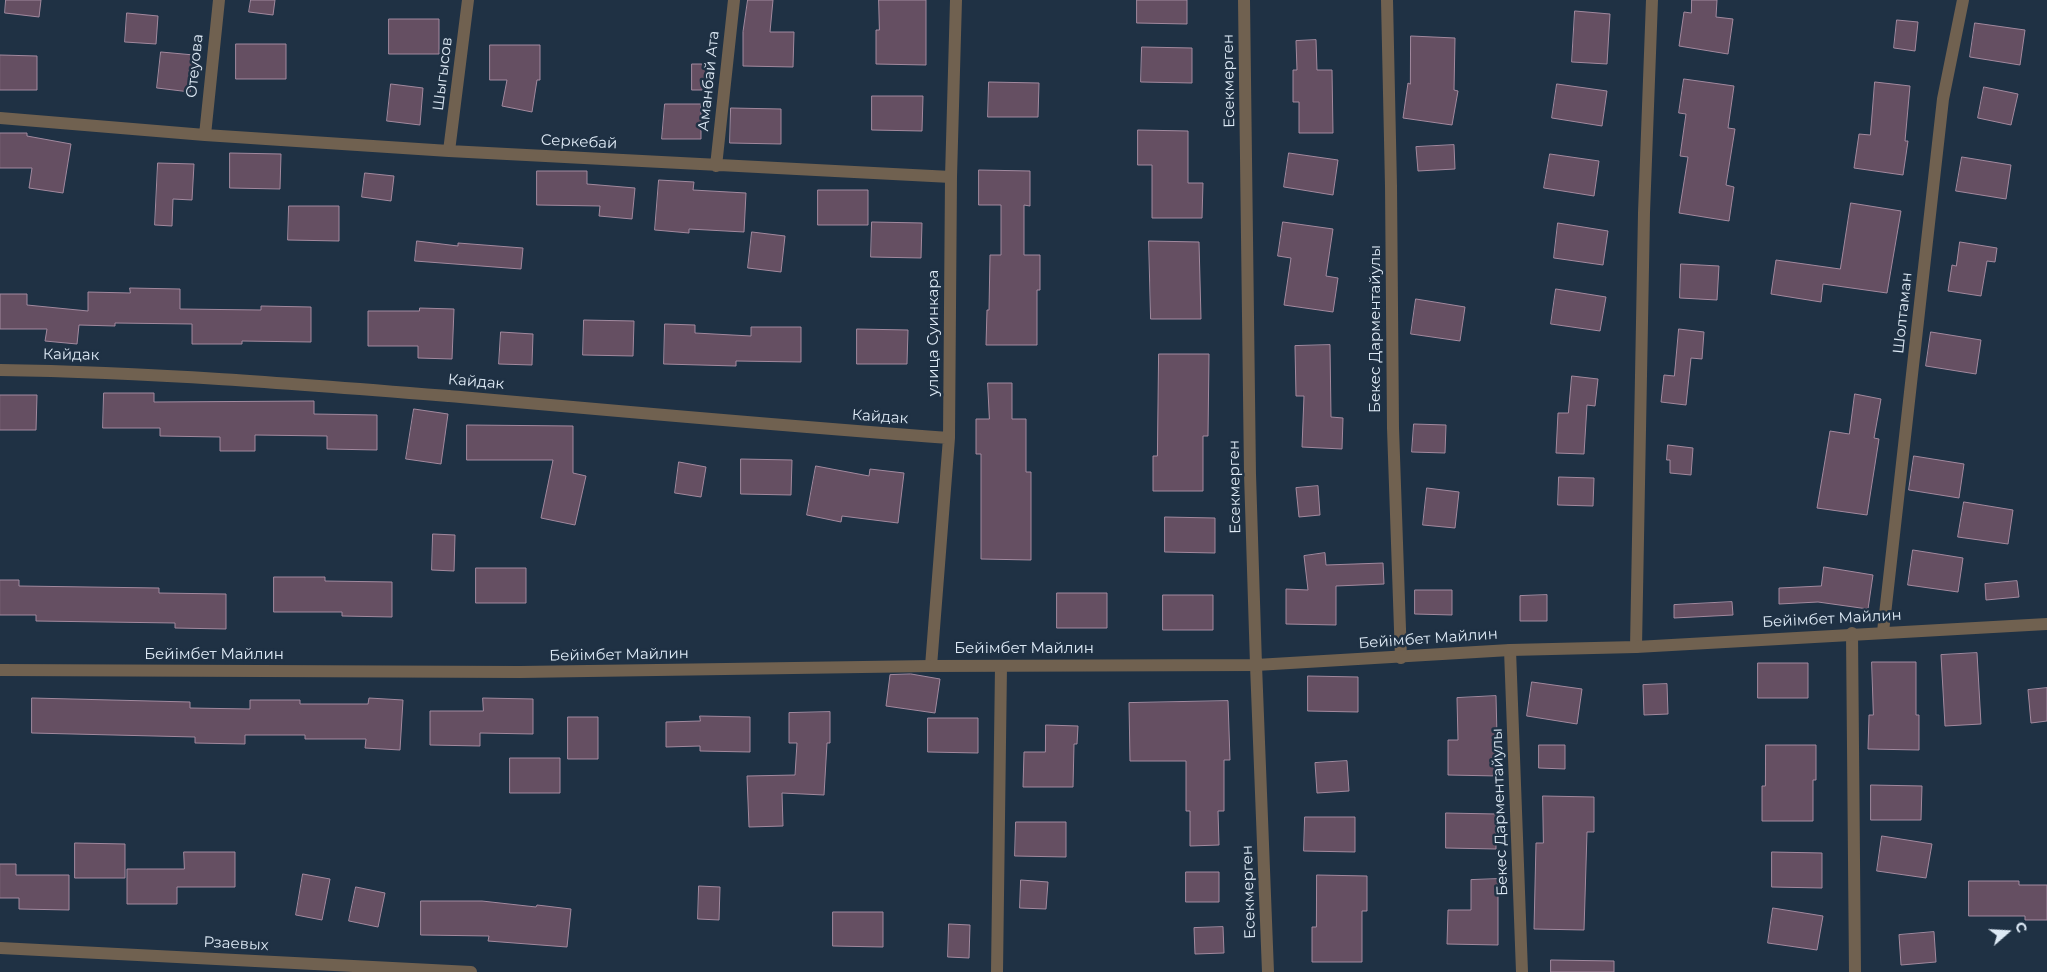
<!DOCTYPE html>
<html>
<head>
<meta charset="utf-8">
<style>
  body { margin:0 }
  #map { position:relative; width:2047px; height:972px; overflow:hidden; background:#1f3144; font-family:Montserrat,sans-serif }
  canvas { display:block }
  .north { position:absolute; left:1982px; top:907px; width:50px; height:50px; -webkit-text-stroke:4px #1f3144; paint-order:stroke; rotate:71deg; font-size:14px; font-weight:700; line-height:20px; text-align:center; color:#dde9f5 }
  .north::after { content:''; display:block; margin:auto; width:18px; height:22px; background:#dde9f5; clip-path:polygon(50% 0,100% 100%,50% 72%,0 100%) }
</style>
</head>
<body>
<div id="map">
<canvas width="2047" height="972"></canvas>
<div class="north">С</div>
</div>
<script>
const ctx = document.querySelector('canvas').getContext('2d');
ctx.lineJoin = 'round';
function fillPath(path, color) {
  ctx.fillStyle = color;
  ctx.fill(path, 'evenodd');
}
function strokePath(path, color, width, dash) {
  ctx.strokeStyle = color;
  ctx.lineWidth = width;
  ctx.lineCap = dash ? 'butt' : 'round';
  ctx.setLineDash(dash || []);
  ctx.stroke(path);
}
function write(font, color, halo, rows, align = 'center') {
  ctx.font = font + ' Montserrat,sans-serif';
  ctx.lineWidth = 5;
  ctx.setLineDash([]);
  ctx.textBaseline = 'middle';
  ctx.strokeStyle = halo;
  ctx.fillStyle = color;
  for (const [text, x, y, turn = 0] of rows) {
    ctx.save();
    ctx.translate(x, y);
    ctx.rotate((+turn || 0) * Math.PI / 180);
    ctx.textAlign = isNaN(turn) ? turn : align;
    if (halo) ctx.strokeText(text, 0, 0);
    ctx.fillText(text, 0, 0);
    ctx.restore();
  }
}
const building = new Path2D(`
  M6,0H41L39,17L5,13Z
  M251,0H275L273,15L249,12Z
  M748,0H773L770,32H794L793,67L743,66V32Z
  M879,0H926V65L876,64V30H879Z
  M1137,0H1187V24L1137,23Z
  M1692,0H1717L1716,17L1733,19L1728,54L1679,46L1684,12L1691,13Z
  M1575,11L1610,14L1607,64L1572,62Z
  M127,13L158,16L156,44L125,42Z
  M389,19H439V54H389Z
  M1897,20L1918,22L1915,51L1894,48Z
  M1975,23L2025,30L2020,65L1970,57Z
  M1411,36L1455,38L1454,90L1458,91L1452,125L1403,118L1408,83L1410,84Z
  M1316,40L1317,70H1332L1333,133H1299V102H1293V70H1297L1296,41Z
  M236,44H286V79H236Z
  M490,45H540V80H537L532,112L502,106L507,80H490Z
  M1142,47L1192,48V83L1141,82Z
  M161,52L194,55L190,92L157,88Z
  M0,55L37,56V90H0Z
  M692,64H707V90H692Z
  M1684,79L1734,86L1728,128L1735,129L1726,185L1734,187L1729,221L1679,213L1688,157L1680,156L1686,114L1679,113Z
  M989,82L1039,83L1038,117H988Z
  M1875,82L1910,86L1905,141H1908L1903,175L1854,168L1859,134L1870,135Z
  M391,84L423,88L420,125L387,121Z
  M1557,84L1607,91L1602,126L1552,118Z
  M1984,87L2018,94L2011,125L1978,118Z
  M872,96H923L922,131L872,130Z
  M665,104H701V139H662Z
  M731,108L781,109V144L730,143Z
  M1138,130L1188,131V183H1203L1202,218H1152V165H1138Z
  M0,133H27V136L71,144L63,193L29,188L32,168H0Z
  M1454,145L1455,169L1418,171L1416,147Z
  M230,153L281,154L280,189L230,188Z
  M1289,153L1338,160L1333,195L1284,187Z
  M1550,154L1599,161L1594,196L1544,188Z
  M1962,157L2011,165L2006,199L1956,191Z
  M158,163L194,164L192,200L173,199L172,226L155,225Z
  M979,170L1030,171V206L1024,205V255H1040V290H1037V345H986L987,310H989L990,255H1001V205H979Z
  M537,171H587V184L635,188L632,219L599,216L600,206L537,205Z
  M365,173L394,176L391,201L362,197Z
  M659,180L694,182L693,190L746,193L744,232L689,229V233L655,230Z
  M818,190H868V225H818Z
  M1851,203L1901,211L1887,293L1823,284L1821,302L1771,294L1776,260L1840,269Z
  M289,206H339V241L288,240Z
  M872,222L922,223L921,258L871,257Z
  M1283,222L1333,229L1326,276L1338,278L1333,312L1284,305L1291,258L1278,256Z
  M1558,223L1608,231L1603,265L1554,258Z
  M752,232L785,236L781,272L748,268Z
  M417,241L458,246V243L523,248L521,269L415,261Z
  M1149,241L1199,242L1201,319H1151Z
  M1960,242L1997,248L1995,262L1987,261L1981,296L1948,291L1952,265L1956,266Z
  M1681,264L1719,266L1717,300L1680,298Z
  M130,288L180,289V309L261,310V306L311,307V342L242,341V344H192V324L115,323V326L79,325L77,344L45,341L47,329H0V294H27V305L88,311V292L130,293Z
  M1556,289L1606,297L1600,331L1551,324Z
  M1416,299L1465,307L1460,341L1411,334Z
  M420,308L454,309L452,359L418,358V346H368V311H419Z
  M584,320L634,321L633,356L583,355Z
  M665,324L695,325V333L751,336V327H801V362L736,361V366L664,364Z
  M857,329L908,330L907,364H857Z
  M1679,329L1704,332L1702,359L1691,358L1686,405L1661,402L1664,375L1674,376Z
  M501,332L533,334L532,365L499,364Z
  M1931,332L1981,340L1976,374L1926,366Z
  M1330,345L1331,417L1343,418L1342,449L1302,447L1304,396H1296L1295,346Z
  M1159,354H1209L1208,436H1203V491H1153V456H1157Z
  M1572,376L1598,379L1595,406L1587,405L1584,454L1556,453L1558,413H1568Z
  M988,383H1012V419H1026V472H1031V560L981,559V454H976V419H989Z
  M104,393H154V402L314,401V414L377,415V450L327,449V436L255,435V451H220V437L160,436V428H103Z
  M1855,394L1881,399L1874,438L1879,439L1867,515L1817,508L1830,431L1849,434Z
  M0,395H37L36,430H0Z
  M414,409L448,414L441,464L406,459Z
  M1414,424L1446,425L1445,453L1412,452Z
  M467,425L573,426V473L586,476L575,525L541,518L553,460H467Z
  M1668,445L1693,448L1691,475L1670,473V460H1667Z
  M1914,456L1964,464L1959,498L1909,490Z
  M741,459L792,460L791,495L741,494Z
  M679,462L706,467L701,497L675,493Z
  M816,466L869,476L870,469L904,473L898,523L842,516L841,522L807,515Z
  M1559,477L1594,478L1593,506L1558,505Z
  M1318,486L1320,515L1299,517L1296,488Z
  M1427,488L1459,492L1455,528L1423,525Z
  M1964,502L2013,510L2008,544L1958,537Z
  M1165,517L1215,518V553L1165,552Z
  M433,534L455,535L454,571L432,570Z
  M1913,550L1963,558L1958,592L1908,585Z
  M1325,553L1326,565L1383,563L1384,584L1336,586V625L1286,624V589L1308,590L1304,556Z
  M1824,567L1873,575L1868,609L1818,602L1779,604V588L1821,586Z
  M476,568H526V603H476Z
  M274,577H325V581L392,582V617L342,616V612H274Z
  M0,580H19V586L159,588V593L226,594V629L175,628V623L36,621V615H0Z
  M2017,581L2019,597L1986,600L1985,584Z
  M1415,590H1452V615L1415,614Z
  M1057,593H1107V628H1057Z
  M1163,595H1213V630H1163Z
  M1547,595V621H1520V596Z
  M1732,602L1733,615L1674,618V605Z
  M1977,653L1981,724L1945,726L1941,655Z
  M1872,662H1916V715H1919V750L1868,749L1869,715H1873Z
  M1758,663H1808V698H1758Z
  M911,674L940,679L935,713L886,706L890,675Z
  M1308,676L1358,677V712L1308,711Z
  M1532,682L1582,689L1577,724L1527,716Z
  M1667,684L1668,714L1644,715L1643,685Z
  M2047,688V721L2031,723L2028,690Z
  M1496,696L1498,776L1448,775V740H1458L1457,698Z
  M32,698L190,702V708L250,709V700H300V704H368L369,698L403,700L400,750L365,748L366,739H305V735H245V744L195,743V737L32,733Z
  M483,698L533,699V734L480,733V746L430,745V711H483Z
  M1228,701L1230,760H1224V811H1218L1219,845L1190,846V811H1186V761H1130L1129,703Z
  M830,712V743H827L824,795L782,793L783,826L749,827L747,776L795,775L797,743H789V713Z
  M700,716L750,717V752L700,751V746L666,747V722L700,721Z
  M568,717H598V759H568Z
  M928,718H978V753L928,752Z
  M1046,725L1078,726L1077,744H1074L1073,787H1023L1024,752H1045Z
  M1539,745H1565V769L1539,768Z
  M1766,745H1816V780H1813V821H1762V786H1765Z
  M510,758H560V793H510Z
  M1347,761L1349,791L1317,793L1315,763Z
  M1871,785L1922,786L1921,820H1871Z
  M1543,796L1594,797V832H1587L1584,930L1534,929L1536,843H1543Z
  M1446,813L1496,814V849L1446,848Z
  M1305,817H1355V852L1304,851Z
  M1016,822H1066V857L1015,856Z
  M1882,836L1932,844L1926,878L1877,871Z
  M75,843L125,844V878H75Z
  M184,852H235V887H177V904H127V869H184Z
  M1772,852L1822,853V888L1772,887Z
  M0,864H16V875H69V910L19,909V898H0Z
  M1186,872H1219V902H1186Z
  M303,874L330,879L322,920L296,915Z
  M1317,875L1367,876V911H1362V962H1312V927H1316Z
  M1498,879V945L1447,944L1448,910H1471V880Z
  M1021,880L1048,882L1046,909L1020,908Z
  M1969,881H2019V885H2047V920H2025V916H1969Z
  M699,886L720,887L719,920L698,919Z
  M356,887L385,893L378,927L349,921Z
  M421,901H482L536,907L537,905L571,909L567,947L488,941L489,936L421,935Z
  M1773,908L1823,916L1817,950L1768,943Z
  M833,912H883V947L833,946Z
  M949,924L970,925L969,958L948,957Z
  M1223,927L1224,953L1195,954L1194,928Z
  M1934,932L1936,962L1901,965L1899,935Z
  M1551,960L1614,961V972H1551Z`);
const minor = new Path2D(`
  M1387,0L1391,186L1393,428L1401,658
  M0,118L205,135L449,151L951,177
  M205,135L219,0
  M449,151L468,0
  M716,166L734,0
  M0,370C150,372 299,384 449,396C616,411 782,426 949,438
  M1883,632L1943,99L1963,0
  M1852,633L1855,972
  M1636,647L1644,213L1652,0
  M1510,650L1522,972
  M1256,665L1268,972
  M931,666L949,438L951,177L956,0
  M0,948L471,972
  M997,972L1001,666`);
const tertiary = new Path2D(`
  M1244,0L1250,474L1256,665
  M0,670L520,672L931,666L1256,665L1510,650L1636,647L2047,624`);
const streetNames = [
  ["Отеуова",195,66,-84],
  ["Шыгысов",443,74,-83],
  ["Аманбай Ата",709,81,-84],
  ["Eсекмерген",1229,81,-91],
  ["Серкебай",579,142,3],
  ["Шолтаман",1903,313,-84],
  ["Бекес Дарментайулы",1376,329,-90],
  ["улица Суинкара",934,333,-90],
  ["Кайдак",71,355,1],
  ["Кайдак",476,382,5],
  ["Кайдак",880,417,4],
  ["Eсекмерген",1235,487,-91],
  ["Бейімбет Майлин",1832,619,-3],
  ["Бейімбет Майлин",1428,639,-4],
  ["Бейімбет Майлин",1024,649],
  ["Бейімбет Майлин",214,655],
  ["Бейімбет Майлин",619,655,-1],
  ["Бекес Дарментайулы",1500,812,-92],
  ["Eсекмерген",1249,892,-92],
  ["Рзаевых",236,944,3]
];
fillPath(building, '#654f62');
strokePath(building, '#a2899e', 1);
strokePath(minor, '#706150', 12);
strokePath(tertiary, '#706150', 12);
write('15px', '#dde9f5', '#1f3144', streetNames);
</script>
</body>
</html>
